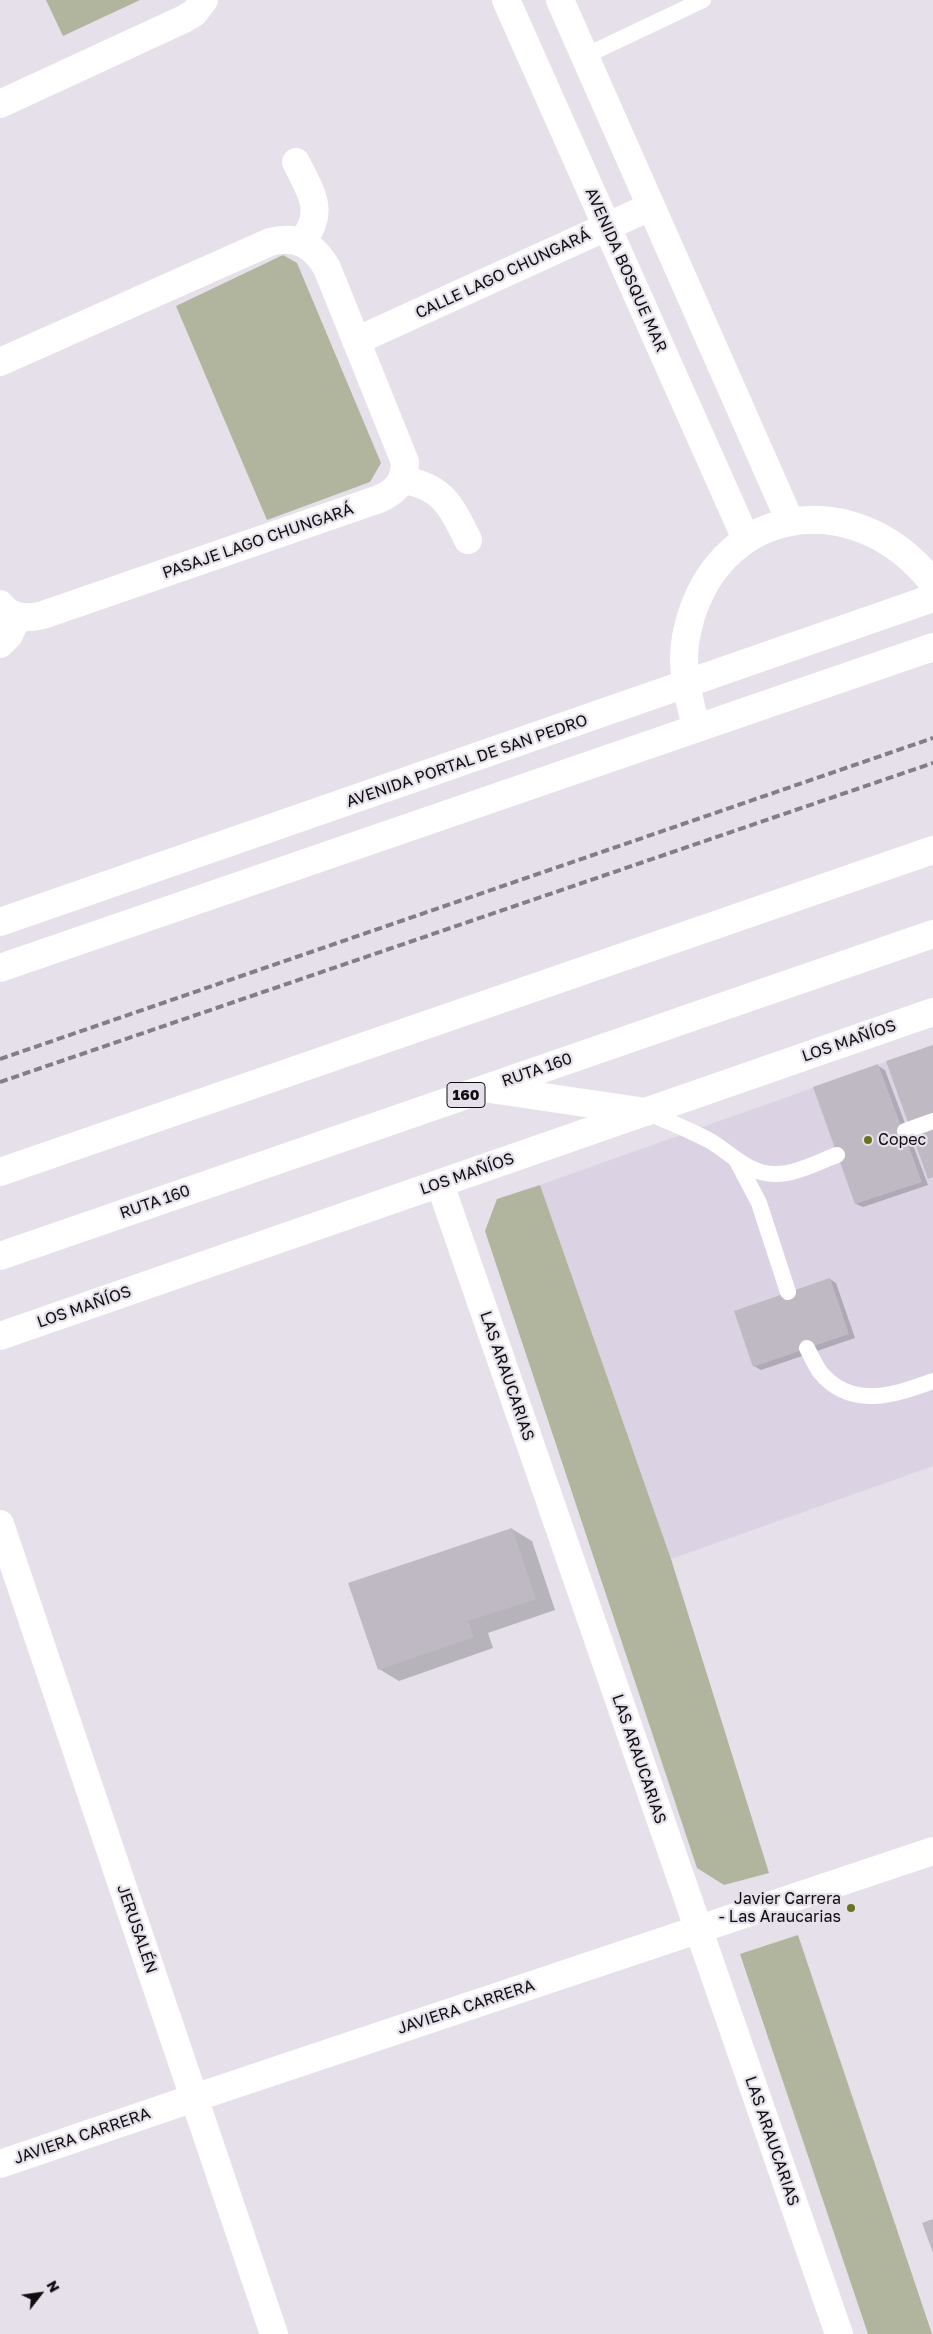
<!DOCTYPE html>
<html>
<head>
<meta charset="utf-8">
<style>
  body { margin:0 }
  #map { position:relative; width:933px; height:2334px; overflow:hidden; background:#e5e0ea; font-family:"Golos Text",sans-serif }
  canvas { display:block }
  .north { position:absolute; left:15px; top:2269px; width:50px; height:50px; -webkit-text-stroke:4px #e5e0ea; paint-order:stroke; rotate:60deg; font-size:14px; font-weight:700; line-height:20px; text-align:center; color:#100e11 }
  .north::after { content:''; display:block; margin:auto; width:18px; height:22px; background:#100e11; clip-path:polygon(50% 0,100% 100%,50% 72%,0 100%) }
</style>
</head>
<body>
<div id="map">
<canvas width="933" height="2334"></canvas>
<div class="north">N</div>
</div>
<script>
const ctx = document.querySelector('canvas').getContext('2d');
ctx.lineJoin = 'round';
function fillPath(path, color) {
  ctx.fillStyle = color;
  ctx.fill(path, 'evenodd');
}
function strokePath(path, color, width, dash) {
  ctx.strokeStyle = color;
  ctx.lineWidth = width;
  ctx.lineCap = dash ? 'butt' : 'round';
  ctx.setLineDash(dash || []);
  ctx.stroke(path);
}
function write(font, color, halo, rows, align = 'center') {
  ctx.font = font + ' "Golos Text",sans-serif';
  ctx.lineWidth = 4.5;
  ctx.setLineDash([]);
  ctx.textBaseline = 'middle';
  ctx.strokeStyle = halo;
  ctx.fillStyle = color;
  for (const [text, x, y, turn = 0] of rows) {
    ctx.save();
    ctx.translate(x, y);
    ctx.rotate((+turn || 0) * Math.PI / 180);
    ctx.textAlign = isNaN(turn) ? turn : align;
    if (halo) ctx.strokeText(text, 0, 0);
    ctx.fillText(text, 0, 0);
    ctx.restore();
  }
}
const built = new Path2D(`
  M933,1045V1466L671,1559L540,1185Z`);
const green = new Path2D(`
  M46,0H140L63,36Z
  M283,255L297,263L381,463L370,482L267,520L176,306Z
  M540,1185L671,1559L769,1873L724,1885L697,1868L485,1231L497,1199Z
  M798,1935L932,2334H868L740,1954Z`);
const shadow = new Path2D(`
  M878,1066L885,1070L928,1185L863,1207L856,1204Z
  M830,1279L836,1283L855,1338L761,1370L754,1366Z
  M512,1529L532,1541L555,1610L488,1633L493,1648L399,1681L379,1669Z`);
const building = new Path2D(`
  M933,1045V1177L928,1179L886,1061Z
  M878,1064L922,1182L855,1204L813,1087Z
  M830,1278L849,1334L753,1367L734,1311Z
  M512,1528L536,1599L468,1621L474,1637L378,1670L348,1583Z
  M933,2219V2253L922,2223Z`);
const service = new Path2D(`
  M585,56L703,0
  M646,1112C668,1121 690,1130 712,1142C733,1155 749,1174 775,1174C796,1174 818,1162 837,1155
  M905,1131L933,1121
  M737,1161L759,1203L788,1292
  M807,1348C811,1356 815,1365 820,1372C851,1410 895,1395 933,1381`);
const minor = new Path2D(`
  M506,0L746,539
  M560,0L790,521
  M0,104L184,19L194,13L204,0
  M296,162C311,193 326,211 302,242
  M356,341L650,207
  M0,362L270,242C296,235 314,245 327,268L405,462C405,481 396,492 379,499L43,615C27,619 11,619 0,604
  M402,480C443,486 451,506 468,540
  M0,644L9,635L17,617
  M696,727C689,698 680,668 686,637C711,505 853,481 933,583
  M440,1184L839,2334
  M0,2164L194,2098`);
const tertiary = new Path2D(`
  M0,922L933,598
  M0,968L933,647
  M0,1336L933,1012
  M0,1524L274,2334
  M194,2098L933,1851`);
const trunk = new Path2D(`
  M490,1089L646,1112
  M0,1172L933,850
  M0,1256L933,934`);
const rail = new Path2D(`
  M0,1059L933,738
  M0,1082L933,763`);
const markers = [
  [868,1140,5,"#69741f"],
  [851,1908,5,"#69741f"]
];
const shields = [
  [466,1095,38]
];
const shieldNames = [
  ["160",466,1095]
];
const streetNames = [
  ["AVENIDA BOSQUE MAR",626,270,66],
  ["CALLE LAGO CHUNGARÁ",503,274,-25],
  ["PASAJE LAGO CHUNGARÁ",258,541,-19],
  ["AVENIDA PORTAL DE SAN PEDRO",467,761,-19],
  ["LOS MAÑÍOS",849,1041,-19],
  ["RUTA 160",537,1070,-19],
  ["LOS MAÑÍOS",467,1174,-19],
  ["RUTA 160",155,1202,-19],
  ["LOS MAÑÍOS",84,1307,-19],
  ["LAS ARAUCARIAS",507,1376,71],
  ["LAS ARAUCARIAS",639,1759,71],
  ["JERUSALÉN",137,1929,71],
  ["JAVIERA CARRERA",466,2007,-18],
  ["JAVIERA CARRERA",82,2136,-19],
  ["LAS ARAUCARIAS",772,2141,71]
];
const poiNames = [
  ["Copec",878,1140],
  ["Javier Carrera",841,1899,"right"],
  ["- Las Araucarias",841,1917,"right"]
];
fillPath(built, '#dbd2e3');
fillPath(green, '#b1b59e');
fillPath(shadow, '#0003');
fillPath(building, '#beb9c3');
strokePath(service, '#fff', 16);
strokePath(minor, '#fff', 28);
strokePath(tertiary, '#fff', 28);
strokePath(trunk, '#fff', 28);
strokePath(rail, '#817e84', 4, [8, 4]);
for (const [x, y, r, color] of markers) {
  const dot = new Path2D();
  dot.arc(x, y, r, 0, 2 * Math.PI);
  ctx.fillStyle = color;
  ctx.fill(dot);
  strokePath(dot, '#e5e0ea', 2);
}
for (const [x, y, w] of shields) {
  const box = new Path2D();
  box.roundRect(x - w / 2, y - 12.5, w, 25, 4);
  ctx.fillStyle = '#e5e0ea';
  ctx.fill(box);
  strokePath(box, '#100e11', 1);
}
write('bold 15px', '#100e11', null, shieldNames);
write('16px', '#100e11', '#e5e0ea', streetNames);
write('16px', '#100e11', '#e5e0ea', poiNames, 'left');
</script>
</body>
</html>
